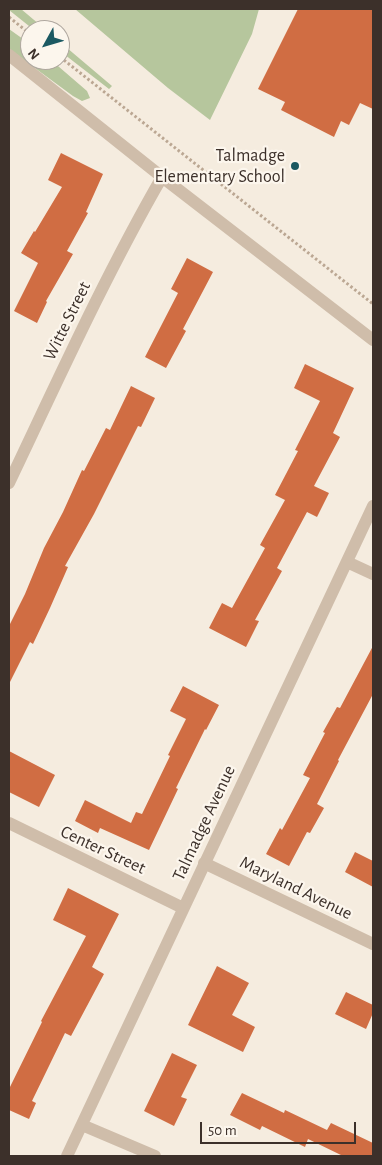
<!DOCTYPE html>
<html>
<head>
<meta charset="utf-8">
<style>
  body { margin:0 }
  #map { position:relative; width:382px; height:1165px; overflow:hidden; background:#f5ecdf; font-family:"Alegreya Sans",sans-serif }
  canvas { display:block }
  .frame { position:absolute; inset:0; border:10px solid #3c302a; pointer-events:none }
  .north { position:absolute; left:20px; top:20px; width:50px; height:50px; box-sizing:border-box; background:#fcf6ed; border:1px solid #afa79f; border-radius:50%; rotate:231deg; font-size:14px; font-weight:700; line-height:20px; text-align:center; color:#3c302a }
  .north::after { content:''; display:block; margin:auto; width:18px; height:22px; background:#1b5962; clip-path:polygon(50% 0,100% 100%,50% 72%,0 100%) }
  .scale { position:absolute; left:200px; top:1122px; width:156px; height:22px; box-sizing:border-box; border:2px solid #3c302a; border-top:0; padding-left:6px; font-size:15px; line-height:18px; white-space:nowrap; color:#3c302a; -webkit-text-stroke:4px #fcf6ed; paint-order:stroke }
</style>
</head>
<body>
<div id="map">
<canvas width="382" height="1165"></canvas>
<div class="frame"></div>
<div class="north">N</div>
<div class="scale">50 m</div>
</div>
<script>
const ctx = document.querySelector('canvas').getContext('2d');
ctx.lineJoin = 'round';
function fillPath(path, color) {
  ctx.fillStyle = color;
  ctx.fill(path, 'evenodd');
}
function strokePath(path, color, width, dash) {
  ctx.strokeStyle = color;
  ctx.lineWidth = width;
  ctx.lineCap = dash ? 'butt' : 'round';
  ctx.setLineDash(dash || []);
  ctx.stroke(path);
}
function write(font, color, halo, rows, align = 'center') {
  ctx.font = font + ' "Alegreya Sans",sans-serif';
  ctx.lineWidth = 4.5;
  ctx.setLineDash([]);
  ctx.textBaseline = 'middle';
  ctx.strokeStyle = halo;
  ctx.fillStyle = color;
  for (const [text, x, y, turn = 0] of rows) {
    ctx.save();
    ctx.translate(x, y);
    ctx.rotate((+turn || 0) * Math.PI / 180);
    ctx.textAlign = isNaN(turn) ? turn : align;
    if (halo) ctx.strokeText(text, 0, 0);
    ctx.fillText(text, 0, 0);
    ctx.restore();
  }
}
const green = new Path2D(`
  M9,9H21L46,30H34L9,10Z
  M75,9H259L252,34L210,120L168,88Z
  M9,29L30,44V60H51L87,91L90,98L82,101L73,96L9,49Z
  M60,42L112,86L109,89L60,51Z`);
const building = new Path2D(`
  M298,9H373V109L360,103L349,125L341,121L334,137L281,110L285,102L258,89Z
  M61,153L103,174L86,212L88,213L67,251L73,254L46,301L47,302L37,323L14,311L38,263L21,253L34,231L35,232L62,187L48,180Z
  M187,258L213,272L183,329L186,331L166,368L145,357L178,293L171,289Z
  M305,364L354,388L333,433L340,437L314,486L329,493L317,517L307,512L277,568L282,571L255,620L259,621L246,647L209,628L222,603L232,608L265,548L260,545L285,500L275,495L298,451L295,450L320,401L294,388Z
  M131,386L155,398L141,427L138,426L94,514L65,566L68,567L50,608L33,644L30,642L9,684V626L25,594L44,548L63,512L82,470L84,471L106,428L110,430Z
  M373,646V694L338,760L339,761L317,804L324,808L310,833L307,832L289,866L266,854L280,828L282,830L310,778L303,775L325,733L323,732L337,707L340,708Z
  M183,686L219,705L206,730L205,729L176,788L178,789L149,850L100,828L98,833L75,821L85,800L131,823L136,812L142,814L170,756L168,755L186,719L170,711Z
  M9,751L55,775L39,807L9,792Z
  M355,852L373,861V887L345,872Z
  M68,888L119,914L92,967L104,974L71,1036L65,1033L32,1101L36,1103L29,1119L9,1110V1089L42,1022L41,1021L86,936L53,920Z
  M217,966L249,983L232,1015L255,1027L243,1052L188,1025Z
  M346,992L373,1005V1013L366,1029L335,1014Z
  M172,1053L197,1065L181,1097L187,1099L174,1126L144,1111Z
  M242,1093L284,1113L285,1110L327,1130L331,1123L373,1143V1156H343L308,1139L305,1147L262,1126L260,1130L230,1115Z`);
const path = new Path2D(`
  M9,17L30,34
  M60,57L373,304`);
const minor = new Path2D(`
  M9,55L162,177L373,340
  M9,483C58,380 105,276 162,177
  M347,562L373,574
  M9,823L183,908
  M204,863L373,944
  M82,1125L155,1156
  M67,1156L373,506`);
const markers = [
  [295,166,5,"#1b5962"]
];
const poiNames = [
  ["Talmadge",285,156],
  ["Elementary School",285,177]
];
const streetNames = [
  ["Witte Street",67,321,-64],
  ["Talmadge Avenue",204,823,-65],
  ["Center Street",103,850,25],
  ["Maryland Avenue",296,888,26]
];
fillPath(green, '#b6c69d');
fillPath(building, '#d06d43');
strokePath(path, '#bba793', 3, [2.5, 2.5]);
strokePath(minor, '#cfbdaa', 12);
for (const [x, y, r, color] of markers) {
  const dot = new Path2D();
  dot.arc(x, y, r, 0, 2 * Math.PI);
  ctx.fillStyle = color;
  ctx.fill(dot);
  strokePath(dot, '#fcf6ed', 2);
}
write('18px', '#3c302a', '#fcf6ed', poiNames, 'right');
write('18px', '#3c302a', '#fcf6ed', streetNames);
</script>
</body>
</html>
